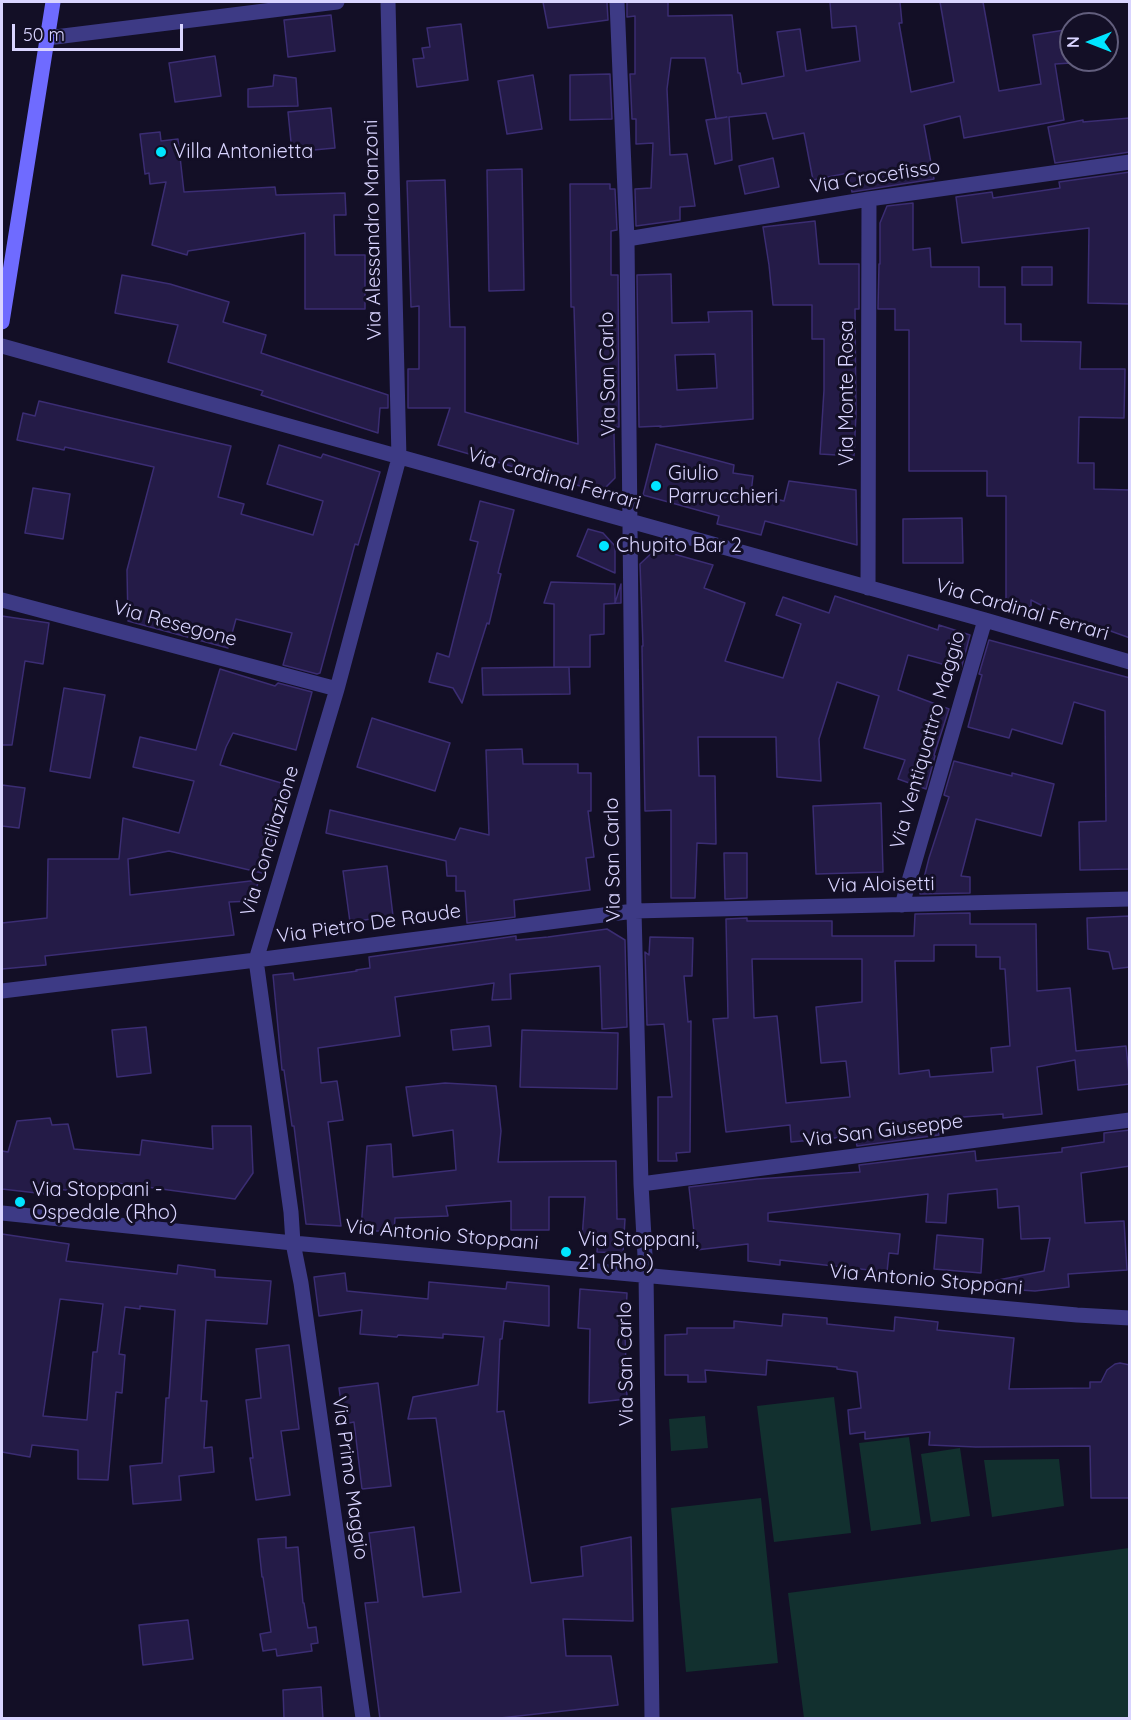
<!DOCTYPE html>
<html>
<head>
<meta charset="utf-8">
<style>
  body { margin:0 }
  #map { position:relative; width:1131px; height:1720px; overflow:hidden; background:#130f26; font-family:Quicksand,sans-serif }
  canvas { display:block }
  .frame { position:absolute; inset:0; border:3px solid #d9d4ff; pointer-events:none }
  .north { position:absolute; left:1059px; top:12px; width:60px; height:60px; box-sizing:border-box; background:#130f26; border:2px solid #625e7d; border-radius:50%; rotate:270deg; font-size:16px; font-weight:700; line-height:24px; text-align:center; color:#d9d4ff }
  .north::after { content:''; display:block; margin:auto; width:21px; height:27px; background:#00e5ff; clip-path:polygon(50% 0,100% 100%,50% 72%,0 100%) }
  .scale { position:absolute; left:12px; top:24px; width:171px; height:27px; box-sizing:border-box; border:3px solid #d9d4ff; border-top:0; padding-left:8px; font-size:18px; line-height:21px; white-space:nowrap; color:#d9d4ff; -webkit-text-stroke:4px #130f26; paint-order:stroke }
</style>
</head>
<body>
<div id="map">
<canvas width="1131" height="1720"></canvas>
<div class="frame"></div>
<div class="north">N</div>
<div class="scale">50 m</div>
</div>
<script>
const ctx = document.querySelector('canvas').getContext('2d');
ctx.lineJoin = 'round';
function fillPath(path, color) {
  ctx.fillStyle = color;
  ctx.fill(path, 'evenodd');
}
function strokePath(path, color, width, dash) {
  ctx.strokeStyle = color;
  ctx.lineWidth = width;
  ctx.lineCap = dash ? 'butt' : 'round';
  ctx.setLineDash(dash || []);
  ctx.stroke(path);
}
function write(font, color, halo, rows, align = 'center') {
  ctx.font = font + ' Quicksand,sans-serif';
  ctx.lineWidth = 6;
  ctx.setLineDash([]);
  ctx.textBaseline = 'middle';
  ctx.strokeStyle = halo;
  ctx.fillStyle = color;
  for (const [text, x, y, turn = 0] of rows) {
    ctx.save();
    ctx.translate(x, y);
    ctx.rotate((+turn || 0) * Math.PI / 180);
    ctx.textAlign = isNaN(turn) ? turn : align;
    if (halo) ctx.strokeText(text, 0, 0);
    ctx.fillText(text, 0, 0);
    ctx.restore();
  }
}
const green = new Path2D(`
  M834,1397L851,1533L774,1542L757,1406Z
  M705,1416L708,1448L671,1451L669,1419Z
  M909,1437L921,1524L871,1531L859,1443Z
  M960,1448L970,1516L931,1522L921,1454Z
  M1059,1459L1064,1506L992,1517L984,1460Z
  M761,1498L778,1663L686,1672L671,1508Z
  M1129,1548V1718H804L788,1593Z`);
const building = new Path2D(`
  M543,2H607L608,20L548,28Z
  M627,2H668V16L732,15L738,73H740L742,84L784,76L777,32L800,29L806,71L860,61L856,26L832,28L830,2H900L902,23H899L911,92L954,82L940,2H983L999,91L1041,84L1033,35L1071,29V63L1055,64L1064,120L964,138L960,116L924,125L934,179L852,192L848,173L813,180L804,133L773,139L766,113L729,117L732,160L715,164L706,120L727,117L716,119L705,58H671L667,89L670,155L687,154L695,206L680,207V220L636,226L635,189L651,188L653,143L636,144V119H632L630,74H635V16L627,17Z
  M331,15L335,51L288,57L284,20Z
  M461,24L468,80L417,87L413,59L424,58L422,48L430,47L427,28Z
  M215,56L221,96L175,102L169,63Z
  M610,74L612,119L570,120V75Z
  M274,75L296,78L298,106L248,107V89L273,86Z
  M533,75L542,129L507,134L498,81Z
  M331,108L335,148L292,152L288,112Z
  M1130,118V152L1055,163L1048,127L1083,120V122Z
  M160,132L161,141L178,139L184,192L275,187L276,195L345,193L346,215H334L335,255H365V309H305V233L188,251L187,255L152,245L166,182L150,184L149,173L145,174L140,134Z
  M773,158L779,187L745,194L739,166Z
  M522,169L524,290L489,291L487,170Z
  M1130,172V304L1088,303L1089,228L962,243L956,197L992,192L993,198L1060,188L1059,182Z
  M445,180L450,327H465V412L578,444L574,307H571L570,184H610V189H615L617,230L611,231V275H618L619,427H614V432H610L614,433L615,478L601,492L438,445L450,408H408V369H419V306L411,307L407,181Z
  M913,203V250L930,248L931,267H979V287H1005V324H1021V341L1081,342L1080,369H1125L1124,418L1079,417L1078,463H1094V489L1130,490V638L1105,629L1074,622L1031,600V607L1006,601V496H987V471H909V330H895V309H878L879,264H880V223L887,206Z
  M815,221L819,264H859V309H855L856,414L854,456L820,454L824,390V339H812V305H773L769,265L763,227Z
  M1022,267H1052V285H1022Z
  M671,274L672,323L709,322L708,312L752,311L753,419L660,427L661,426L639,427L637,275ZM715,354L717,388L677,390L675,355Z
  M122,275L170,284L229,302L223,322L266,335L261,353L388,395V408H380L378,433L261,395L263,391L168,362L178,325L115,313Z
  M39,401L231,446L218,497L244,504L241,514L313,535L323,501L267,484L279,445L321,458L323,454L380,472L358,545L355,544L320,673L317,674L283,665L292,633L236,619L228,648L128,621L127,570L154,467L65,447L64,450L17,440L23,413L35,416Z
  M656,444L734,465L733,473L753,476L751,493L784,501L789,481L856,490L857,545L765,521L761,535L717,524L719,516L643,495Z
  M33,488L70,494L63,539L25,533Z
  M480,501L514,510L498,573L501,574L489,624L487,623L462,703L453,688L429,682L437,653L449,657L478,542L470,540Z
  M962,518L963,563H903V519Z
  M588,529L603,533L615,546V573L577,556Z
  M656,549L713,565L704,588L745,603L725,661L783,678L801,624L776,615L783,597L829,613L835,596L938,630L939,625L970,635L961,669L908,655L898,690L949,709L934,755L935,756L926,789L898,779L905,760L864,748L879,696L837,682L819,739L821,781L777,777L776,737H698L699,776H715L716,844L697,843L695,898H671V810L645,811L642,646H643L640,564Z
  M551,582L615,584V603L621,584V603L604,604V634L590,635V667H554V604L544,603Z
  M2,616L49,623L43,664L25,661L12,745H2Z
  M989,640L1130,678V869L1080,870L1079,822L1106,821L1105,711L1074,702L1062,744L1012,729L1009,738L968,727L982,675L979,674Z
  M569,667L570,694L483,695L482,668Z
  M220,669L275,686L278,683L312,692L296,750L233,733L226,747L220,765L288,785L262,873L169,851L128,859L130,895L259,880L252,901L229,902L234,935L45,956L46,965L2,969V923L47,918L48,859H119L123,818L179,833L194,781L133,767L140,737L196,750Z
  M64,688L105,695L90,778L50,771Z
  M372,718L450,743L435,791L357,767Z
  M522,749L523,764H578V773H591V811H588L594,857L586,858L590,890L514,900L515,917L467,923L465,891H456V876H447L446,861L326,833L330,810L455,840L460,828L489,835L486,750Z
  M954,761L1012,776V773L1054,784L1041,836L976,819L961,876L970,877V893L920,894L929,858L949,797L944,795Z
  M2,785L25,788L19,828L2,826Z
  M881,803L883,872L816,874L813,806Z
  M724,853H747V898L725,899Z
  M387,866L393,916L350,922L343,871Z
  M970,913V924H1036L1037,991L1070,988L1076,1051L1126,1046L1130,1084L1078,1090L1075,1060L1037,1067L1042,1114L1003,1118V1114L936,1119L939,1135L857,1146L855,1136L791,1142L790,1125L726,1132L713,1019L728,1018L726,919L747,918V921H832V936H914L915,914ZM934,945H976V957H1000V969H1005L1010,1046L991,1048L993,1072L930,1077L929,1070L899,1074L895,961H934ZM752,959H862V1002L816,1007L821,1063L846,1061L850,1097L786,1103L777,1016L754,1018Z
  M1130,916V967L1113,969L1109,952L1088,949L1087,918Z
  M607,929L625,940L627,1027L602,1029L600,966L510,974L511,999L492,1000L494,983L395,997L400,1036L318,1048L321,1083L337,1081L343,1120L328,1122L341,1226L306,1224L294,1126H292L284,1070H282L273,975L293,973L294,980L357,971L356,970L370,968L369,957L516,936V940L548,937Z
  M650,937L693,938L692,976H684L688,1022L691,1021L690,1152L676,1153L677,1161H658V1097H672L664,1024L647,1025L645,952L649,955Z
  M489,1026L491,1046L453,1050L451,1030Z
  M146,1027L151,1073L117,1077L112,1030Z
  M522,1030L618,1033L617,1089L520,1087Z
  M445,1083L496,1086L501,1131L498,1162L616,1161L617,1219H625L623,1253L597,1252L598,1240L582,1239L585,1197H549V1230H511V1201L446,1206L448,1216L395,1218L394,1232L361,1230L367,1146L391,1144L393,1177L456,1170L453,1130L413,1136L406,1087Z
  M50,1118L52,1125L68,1124L74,1149L140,1155L142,1140L213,1149L212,1126H251L253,1173L235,1199L110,1182L109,1194L55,1189L54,1195L2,1189V1151L8,1152L17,1121Z
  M1130,1130V1166L1081,1173L1085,1223L1124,1221L1127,1270L1068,1274L1069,1287L1035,1291L989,1288L988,1282L1044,1271L1050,1238L1021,1239L1019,1206L998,1208L997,1189L948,1194L946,1223L926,1222L928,1194L768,1213V1221L900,1234L898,1254L889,1253L887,1272L780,1260V1265L748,1261V1244L696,1250L689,1187L757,1179L860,1172L859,1165L975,1151L976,1161L1062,1152V1148L1104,1142V1133Z
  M2,1234L69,1244L66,1261L177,1274L178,1265L215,1270V1277L271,1281L267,1324L206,1320L201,1401H207L204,1448L212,1447L214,1472L179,1476L181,1500L133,1504L130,1466L162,1463L166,1398H169L175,1310L140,1306V1309L125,1307L119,1354L125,1355L122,1393L116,1392L108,1480L78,1479V1450L32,1445L30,1457L2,1452ZM60,1299L103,1304L97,1352H93L87,1420L43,1416Z
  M937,1235L983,1239L981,1273L934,1269Z
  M345,1273L347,1291L428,1299L429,1282L506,1289L507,1282L549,1286V1326L504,1321L502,1339H500L497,1412L504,1411L531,1583L583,1576L581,1547L631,1537L633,1621L563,1619L566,1656H611L618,1705L491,1719H380L365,1603L378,1602L369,1533L414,1527L423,1597L461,1592L436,1418L408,1419L413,1397L478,1385L484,1337L443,1334V1338L398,1335L397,1337L360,1334L362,1310L319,1316L314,1277Z
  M580,1289L627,1293L625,1334L627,1399L589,1403L590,1329L578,1328Z
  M783,1314L827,1318V1324L894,1331L895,1317L938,1322L937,1330L1014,1338L1009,1389L1090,1388V1382H1101L1107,1370L1115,1364L1120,1363L1130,1365V1498H1091L1090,1446L976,1447L929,1445L930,1432L865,1439V1432L850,1434L848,1410L861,1408L857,1372L837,1369V1367L767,1360L766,1375L705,1370L706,1382H688V1375H665V1335L687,1334V1328H734V1321L782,1326Z
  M289,1345L299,1429L281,1431L290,1495L256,1500L250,1458H253L246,1400L261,1398L256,1349Z
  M378,1383L391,1486L362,1489L354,1422L344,1424L339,1388Z
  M286,1537V1548L298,1547L303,1603H304L308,1628L316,1627L318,1643L311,1644L312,1651L277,1656L276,1649L263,1651L260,1634L271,1632L263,1577H262L258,1539Z
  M188,1620L193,1659L143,1665L139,1625Z
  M321,1687L323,1719H284L283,1690Z`);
const minor = new Path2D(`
  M617,2L627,239L634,911L641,1184L646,1274L652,1718
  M47,38L337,2
  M627,239L869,199L1130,162
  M2,346L985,620L1130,662
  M868,588L869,199
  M2,600L337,689
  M902,905L985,620
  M2,991L256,960L634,911L1130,899
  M641,1184L1130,1120
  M2,1213L293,1243L1077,1315L1130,1318
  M363,1718L301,1283L293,1243L291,1212L256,960L337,689L399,458L388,2`);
const secondary = new Path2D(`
  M2,322L53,2`);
const markers = [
  [161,152,6,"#00e5ff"],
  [656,486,6,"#00e5ff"],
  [604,546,6,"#00e5ff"],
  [20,1202,6,"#00e5ff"],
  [566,1252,6,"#00e5ff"]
];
const poiNames = [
  ["Villa Antonietta",173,152],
  ["Giulio",668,474],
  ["Parrucchieri",668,497],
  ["Chupito Bar 2",616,546],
  ["Via Stoppani -",32,1190],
  ["Ospedale (Rho)",32,1213],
  ["Via Stoppani,",578,1240],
  ["21 (Rho)",578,1263]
];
const streetNames = [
  ["Via Crocefisso",875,177,-9],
  ["Via Alessandro Manzoni",373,230,-91],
  ["Via San Carlo",608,374,-91],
  ["Via Monte Rosa",847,393,-90],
  ["Via Cardinal Ferrari",554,479,16],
  ["Via Cardinal Ferrari",1022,610,16],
  ["Via Resegone",175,624,15],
  ["Via Ventiquattro Maggio",928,740,-74],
  ["Via Conciliazione",270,841,-73],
  ["Via San Carlo",613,860,-91],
  ["Via Aloisetti",881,885,-1],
  ["Via Pietro De Raude",369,924,-8],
  ["Via San Giuseppe",883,1131,-7],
  ["Via Antonio Stoppani",442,1235,5],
  ["Via Antonio Stoppani",926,1280,5],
  ["Via San Carlo",626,1364,-91],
  ["Via Primo Maggio",350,1478,82]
];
fillPath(green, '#12302f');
fillPath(building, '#241b47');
strokePath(building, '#3b2d73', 1.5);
strokePath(minor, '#3d3a85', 15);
strokePath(secondary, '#6f6bff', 15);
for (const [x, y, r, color] of markers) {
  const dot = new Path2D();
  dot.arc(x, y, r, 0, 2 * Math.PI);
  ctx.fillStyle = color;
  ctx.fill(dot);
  strokePath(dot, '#130f26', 2);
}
write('20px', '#d9d4ff', '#130f26', poiNames, 'left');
write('20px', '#d9d4ff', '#130f26', streetNames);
</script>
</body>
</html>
